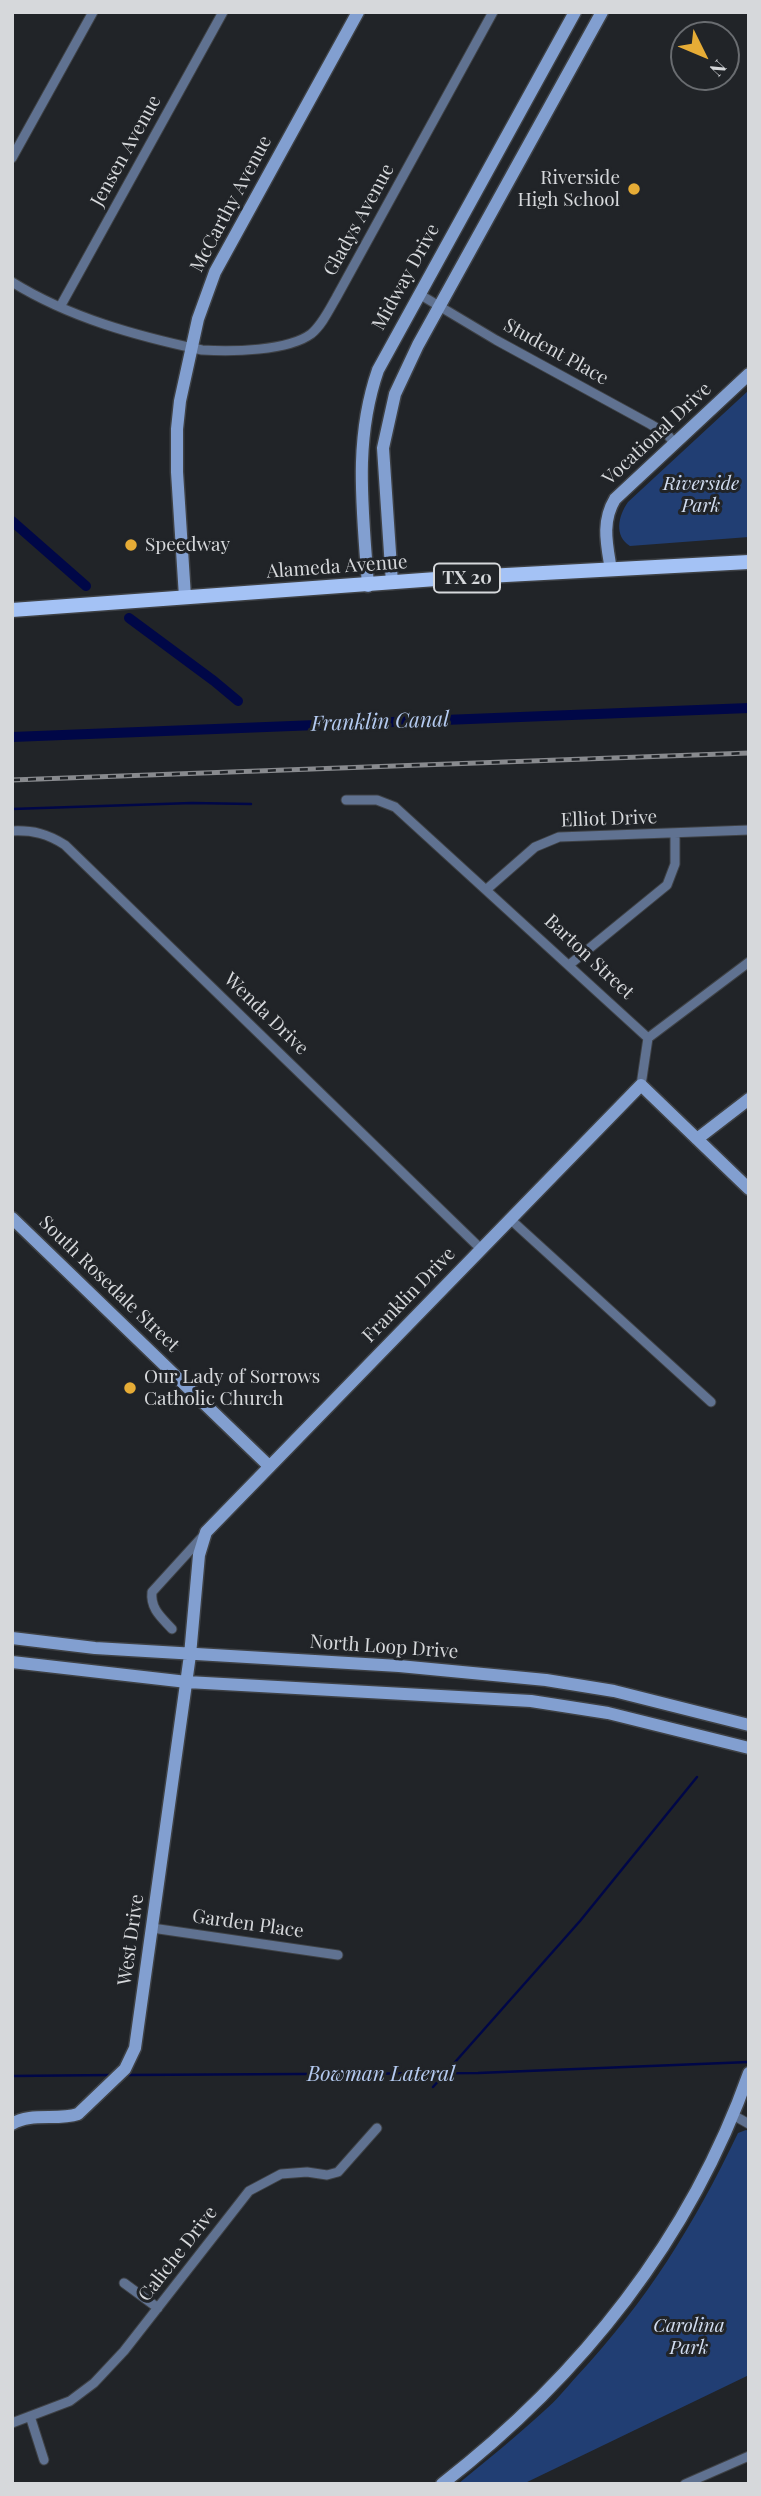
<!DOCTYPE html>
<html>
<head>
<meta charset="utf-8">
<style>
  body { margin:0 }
  #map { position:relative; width:761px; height:2496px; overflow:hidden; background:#212428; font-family:"Playfair Display",serif }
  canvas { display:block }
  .frame { position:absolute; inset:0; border:14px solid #d6d8db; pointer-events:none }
  .north { position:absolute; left:670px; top:21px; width:70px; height:70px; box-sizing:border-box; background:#212428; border:2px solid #696c70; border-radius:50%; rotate:133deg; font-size:19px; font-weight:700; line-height:28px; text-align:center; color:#d6d8db }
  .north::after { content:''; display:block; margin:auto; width:24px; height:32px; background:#e6ac36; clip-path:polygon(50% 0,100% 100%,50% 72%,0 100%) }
</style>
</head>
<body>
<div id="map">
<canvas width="761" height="2496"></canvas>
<div class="frame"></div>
<div class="north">N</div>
</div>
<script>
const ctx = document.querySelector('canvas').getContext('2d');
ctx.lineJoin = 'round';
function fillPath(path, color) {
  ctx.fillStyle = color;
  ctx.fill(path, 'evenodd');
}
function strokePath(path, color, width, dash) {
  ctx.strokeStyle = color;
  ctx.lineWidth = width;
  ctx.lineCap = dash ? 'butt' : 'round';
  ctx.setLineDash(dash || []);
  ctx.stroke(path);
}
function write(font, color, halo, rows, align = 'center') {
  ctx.font = font + ' "Playfair Display",serif';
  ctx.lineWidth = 6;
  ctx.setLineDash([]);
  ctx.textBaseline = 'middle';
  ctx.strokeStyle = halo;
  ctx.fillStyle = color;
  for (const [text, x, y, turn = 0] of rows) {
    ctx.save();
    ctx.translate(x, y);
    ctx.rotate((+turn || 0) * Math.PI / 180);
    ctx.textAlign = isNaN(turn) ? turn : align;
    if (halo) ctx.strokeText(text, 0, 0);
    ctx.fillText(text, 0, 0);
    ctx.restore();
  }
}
const green = new Path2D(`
  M749,390V537L630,546C614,536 618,516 628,502Z
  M746,2130L749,2131V2375L523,2484H458C487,2460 517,2436 544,2411C556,2401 566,2388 577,2376C647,2301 694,2225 738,2133Z`);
const stream = new Path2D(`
  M12,809L192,803L251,804
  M126,2075L478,2073L749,2062
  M12,2076L112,2075
  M433,2087L580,1921L697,1777`);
const canal = new Path2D(`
  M12,521L86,586
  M129,618L214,681L238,701
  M12,737L749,708`);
const street = new Path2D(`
  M12,158L93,12
  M12,282C70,318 137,336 202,350C231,352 288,351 311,334C322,325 329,310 336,298L493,12
  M419,294L496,340L650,424L667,434L674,443
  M60,307L223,12
  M346,800H377L395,807L648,1038
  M12,831C33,830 48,834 65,845L481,1249
  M487,889L535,847L559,837L749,830
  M569,965L667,885L675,864V834
  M648,1038L749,962
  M641,1085L648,1038
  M510,1219L711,1402
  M172,1629C162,1618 150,1609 152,1592L203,1536
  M152,1928L338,1955
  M733,2115L749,2124
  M124,2283L158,2308
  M30,2416L44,2460
  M12,2423L70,2401L94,2383L124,2351L249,2191L281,2174L307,2172L327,2175L338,2172L377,2128
  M685,2484L749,2456`);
const secondary = new Path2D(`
  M611,570C607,545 601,522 615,499L749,374
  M392,583L383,448L395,394L418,345L602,12
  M368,586C363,511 353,442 378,370L575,12
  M185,597L177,472V429L180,401L198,319L215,272L358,12
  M697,1139L749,1099
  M12,1218L269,1466
  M12,1638L95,1648L399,1666L546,1680L614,1691L749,1725
  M12,1662L187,1682L531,1701L608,1713L749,1748
  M12,2124C31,2112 57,2121 78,2114L125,2069L135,2048L190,1655L199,1555L206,1532L641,1085L749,1189
  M442,2484C581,2376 690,2239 749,2073`);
const primary = new Path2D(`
  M12,610L450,578L749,562`);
const rail = new Path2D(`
  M12,780L749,753`);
const markers = [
  [634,189,7,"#e6ac36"],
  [131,545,7,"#e6ac36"],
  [130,1388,7,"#e6ac36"]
];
const shields = [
  [467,578,66]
];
const shieldNames = [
  ["TX 20",467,578]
];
const streetNames = [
  ["Jensen Avenue",126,151,-61],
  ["McCarthy Avenue",231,204,-62],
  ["Gladys Avenue",359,220,-61],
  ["Midway Drive",406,277,-61],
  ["Student Place",556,352,29],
  ["Vocational Drive",657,434,-43],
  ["Alameda Avenue",337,567,-4],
  ["Elliot Drive",609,819,-2],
  ["Barton Street",589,957,43],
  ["Wenda Drive",266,1014,44],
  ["South Rosedale Street",109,1284,44],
  ["Franklin Drive",409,1295,-46],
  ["North Loop Drive",384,1647,4],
  ["Garden Place",248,1924,8],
  ["West Drive",131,1940,-82],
  ["Caliche Drive",178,2254,-52]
];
const poiNames = [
  ["Riverside",620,178,"right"],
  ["High School",620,200,"right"],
  ["Speedway",145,545],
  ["Our Lady of Sorrows",144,1377],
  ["Catholic Church",144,1399]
];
const parkNames = [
  ["Riverside",701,484],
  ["Park",701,506],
  ["Carolina",689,2326],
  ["Park",689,2348]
];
const waterNames = [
  ["Franklin Canal",380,722,-2],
  ["Bowman Lateral",381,2074]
];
fillPath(green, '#213e73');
strokePath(stream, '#000747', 2.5);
strokePath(canal, '#000747', 10);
strokePath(street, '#3e4145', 11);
strokePath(secondary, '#3e4145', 15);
strokePath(primary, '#3e4145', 17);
strokePath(street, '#607291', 9);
strokePath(secondary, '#829fd0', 12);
strokePath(primary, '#a4c2f5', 14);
strokePath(rail, '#888a8e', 5);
strokePath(rail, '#212428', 2.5, [8]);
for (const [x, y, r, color] of markers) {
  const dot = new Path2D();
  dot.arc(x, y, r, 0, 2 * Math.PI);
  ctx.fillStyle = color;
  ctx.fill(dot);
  strokePath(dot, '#212428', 2.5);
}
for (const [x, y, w] of shields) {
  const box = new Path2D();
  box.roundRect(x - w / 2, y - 14.5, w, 29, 5);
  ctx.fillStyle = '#212428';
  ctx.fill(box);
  strokePath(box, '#d6d8db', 2);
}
write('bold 18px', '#d6d8db', null, shieldNames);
write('19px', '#d6d8db', '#212428', streetNames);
write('19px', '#d6d8db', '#212428', poiNames, 'left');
write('italic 19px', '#d1dcef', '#212428', parkNames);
write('italic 21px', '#b4caf0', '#212428', waterNames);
</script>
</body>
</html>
